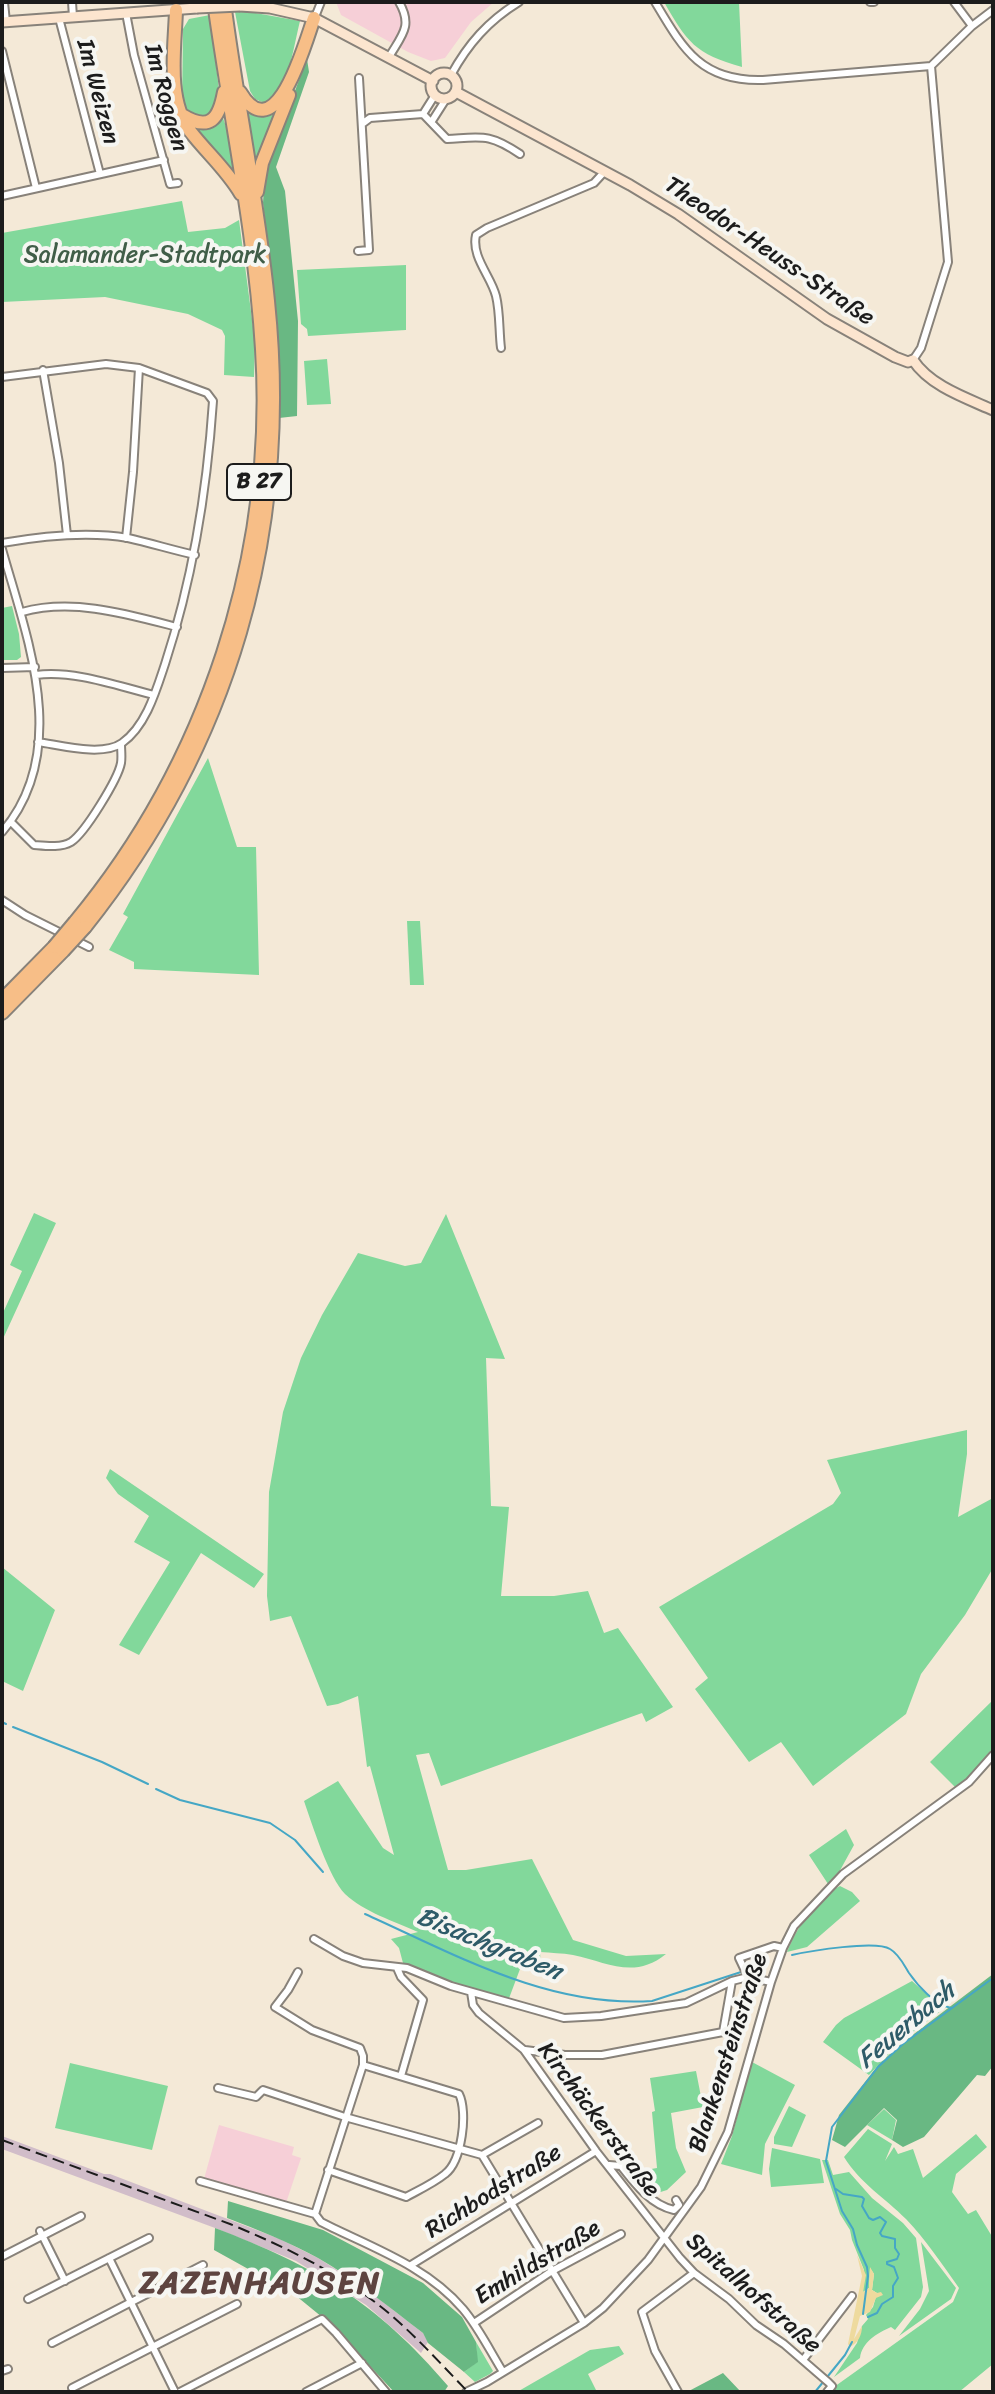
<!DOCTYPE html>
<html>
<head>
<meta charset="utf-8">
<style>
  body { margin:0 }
  #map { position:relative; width:995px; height:2394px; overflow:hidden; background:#f4e9d7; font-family:Sriracha,sans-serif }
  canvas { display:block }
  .frame { position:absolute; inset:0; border:4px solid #1c1c1c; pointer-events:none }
</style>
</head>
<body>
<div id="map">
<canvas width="995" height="2394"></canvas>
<div class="frame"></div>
</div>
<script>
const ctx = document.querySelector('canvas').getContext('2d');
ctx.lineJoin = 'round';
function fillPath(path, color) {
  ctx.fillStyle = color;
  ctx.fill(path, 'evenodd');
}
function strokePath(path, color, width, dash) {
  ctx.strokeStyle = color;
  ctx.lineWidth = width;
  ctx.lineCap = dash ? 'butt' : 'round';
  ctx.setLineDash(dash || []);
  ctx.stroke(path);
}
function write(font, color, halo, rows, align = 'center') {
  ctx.font = font + ' Sriracha,sans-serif';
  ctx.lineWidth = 8;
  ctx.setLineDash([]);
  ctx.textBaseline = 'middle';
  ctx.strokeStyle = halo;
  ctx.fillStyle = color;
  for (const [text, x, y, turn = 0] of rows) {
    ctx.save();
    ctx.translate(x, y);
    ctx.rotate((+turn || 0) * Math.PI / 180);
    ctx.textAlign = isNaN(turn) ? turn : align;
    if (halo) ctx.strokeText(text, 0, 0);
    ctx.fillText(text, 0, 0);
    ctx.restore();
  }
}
const built = new Path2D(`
  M336,2H494L471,22L445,58L431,61L408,52L341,15Z
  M219,2125L294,2147L292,2155L301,2158L286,2203L204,2179Z`);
const industrial = new Path2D(`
  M2,2136L104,2174H110L280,2239L318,2258L362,2286L423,2333L428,2342L421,2353L366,2305L296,2261L215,2228L2,2149Z`);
const green = new Path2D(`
  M664,2H739L742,67C695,54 687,42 664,2Z
  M235,12H250L300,21C295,40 288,89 273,100C267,105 261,102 255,99L250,91Z
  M210,15L219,90L218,104L210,117C194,119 192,120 182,106L183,29L189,19Z
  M244,109C258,117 264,117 279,110L256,169Z
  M223,118L229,135L237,181L189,126C204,130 211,128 223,118Z
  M182,201L188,232L225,228L239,220L255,342L254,377L224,375L225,336L222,330L188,314L105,297L2,302V233Z
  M406,265V330L308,336L307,329L301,324L297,270Z
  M327,359L331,404L307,405L304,361Z
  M12,606L19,634L21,657L17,660H2V608Z
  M208,758L237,847H256L259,975L134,969V962L109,950L128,917L123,914Z
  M407,921H420L424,985H410Z
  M34,1213L56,1223L2,1341V1315L22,1271L10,1265Z
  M446,1214L505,1359L486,1358L491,1506L509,1507L501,1596H554L588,1591L604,1633L618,1628L673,1707L646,1722L642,1713L441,1786L429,1753L416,1755L448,1870H466L532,1859L573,1940L626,1956L666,1954C634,1980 607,1962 573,1955C562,1953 551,1953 540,1952L541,1971L518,1968L520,1969L508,2001L469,1989L403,1963L399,1948L391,1939L418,1932C394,1921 364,1912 345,1894C329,1878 312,1824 304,1801L338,1781L383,1848L394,1855L370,1766L367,1767L358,1696L338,1704L327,1706L291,1616L270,1621L267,1596L269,1492L283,1412L301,1358L322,1315L358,1253L405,1266L421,1263Z
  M967,1430V1454L958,1517L993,1498V1568L965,1615L921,1674L906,1714L813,1786L781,1742L749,1762L695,1689L708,1678L659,1607L833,1504L841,1493L827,1460Z
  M110,1469L264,1574L254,1588L201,1553L139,1655L119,1645L170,1562L134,1542L149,1516L118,1494L106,1478Z
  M2,1567L55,1610L23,1691L2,1681Z
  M993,1700V1748L966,1780L956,1788L930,1762Z
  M846,1829L854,1845L838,1874L828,1884L809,1855Z
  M840,1886L852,1892L860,1901L807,1947L787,1952C798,1926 815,1899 840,1886Z
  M912,1981L932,1999L946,2007L901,2041L869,2075L823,2042L836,2025L844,2018Z
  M752,2062L795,2085L765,2144L762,2175L721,2164L732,2136Z
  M70,2063L168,2086L152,2150L55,2128Z
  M696,2071L703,2107L671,2113L676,2148L686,2172L667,2190L651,2195L640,2182V2171L657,2168L652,2112L655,2111L650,2078Z
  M789,2106L806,2115L792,2147L774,2144V2137Z
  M884,2109L896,2120L892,2140L867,2125Z
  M868,2129L892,2144L885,2161L894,2147L898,2154L913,2149L923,2178L976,2134L987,2147L956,2174L952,2192L968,2214L976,2210L993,2238V2364L959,2392H830L834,2387L953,2302L959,2288C942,2264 926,2240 906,2219C885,2198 860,2183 844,2157Z
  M772,2148L820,2159L824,2183L771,2187L769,2169Z
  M822,2160H828L833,2175L849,2172L872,2198L903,2223L916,2238L923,2287L921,2297L895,2330L891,2327C877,2333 862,2342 860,2358L834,2377L857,2343L862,2326L868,2319L866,2315L873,2307L877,2293L872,2290L874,2274L870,2268L869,2288L863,2292L864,2270L852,2240L850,2230L840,2214Z
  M921,2242L956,2288L951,2299L899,2336L920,2309L929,2291Z
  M476,2342L493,2371L490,2374L475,2382L464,2372L477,2362Z
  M619,2346L624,2354L588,2374L597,2392H517L590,2350Z`);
const forest = new Path2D(`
  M307,59L309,72L276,167L285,191L298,321L297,416L279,418L274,310L263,203L265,170Z
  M993,1974V2066L985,2076L977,2075L924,2137L903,2147L892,2140L897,2120L884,2108L845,2147L832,2140L839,2115L879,2064L902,2043Z
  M228,2201L323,2230L423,2283L462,2317L476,2342L478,2362L464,2372L428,2343L423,2333C389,2307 355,2279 318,2258C289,2242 258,2230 227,2218Z
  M215,2228C315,2266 378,2303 448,2386L444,2392H394L333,2326L295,2295L214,2250Z
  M723,2373L741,2392H687Z`);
const sand = new Path2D(`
  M857,2255L866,2275L863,2292L869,2288L870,2267L874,2274L872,2290L877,2293L881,2292L883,2295L876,2298L870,2312L860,2316L854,2339L862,2326C862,2335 858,2343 850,2347L848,2344L862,2276Z`);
const stream = new Path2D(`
  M2,1722L6,1724
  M13,1727L102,1762L148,1784
  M156,1789L180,1800L270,1823L295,1840L323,1872
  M365,1914C456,1955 549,2008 652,2001L741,1972
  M792,1955C810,1951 876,1940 890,1949C899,1954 904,1965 909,1973C918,1986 935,2005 951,2008
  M836,2189L843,2194L862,2197L864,2199L862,2206L869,2218L873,2220L880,2217L886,2222L880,2233L882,2236L895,2239V2248L899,2254L897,2259L887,2262V2264L894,2267L898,2278L893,2286V2297L882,2304L877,2313L868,2317
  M863,2314L868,2276L867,2267L857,2245L853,2229L842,2211L826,2161L832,2127L878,2067L903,2044L993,1978
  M815,2392L845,2355L852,2342`);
const street = new Path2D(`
  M4,2L6,22
  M72,2L73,17
  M655,2C683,49 701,82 763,80L931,66
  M870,2H874
  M954,2L972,26
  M126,13L134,55L170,184L178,183
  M315,17L321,2
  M59,18L100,174
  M2,51L36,188
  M389,57C402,35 413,26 399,2
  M451,75C468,44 488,21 519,2
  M423,114L435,95
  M432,121L446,99
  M362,124L370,118L423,114L447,139C482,137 489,133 520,154
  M2,196L164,160
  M358,251L369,250L359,78
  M501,348C499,332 500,312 496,296C491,276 471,257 476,235L487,228L594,183L605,171
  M913,360L921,348L948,262L931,66L972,26L993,10
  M43,370L59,463L67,535
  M2,377L106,364L139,368L207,393L213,401C207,491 193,578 165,664C156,691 146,726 122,743C102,757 60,745 38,742
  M126,538L133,472L139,368
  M2,543C42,536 87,531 128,538C150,543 173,550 195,555
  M2,549C27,638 72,751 2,832
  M22,612C73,598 127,614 177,627
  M2,668L35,667
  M36,675C75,670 117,686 154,695
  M11,822L34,845C46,846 61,848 71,842C85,833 118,779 121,763C122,757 121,750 121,744
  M2,900L25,915L65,935
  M75,940L89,947
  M314,1939L343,1956L363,1963L407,1968L451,1986L564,2018L601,2016L686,2003L732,1981L748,1977L771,1982
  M397,1968L401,1977L423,2000L401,2076
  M298,1972L288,1990L275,2007L312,2030L360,2048L363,2056V2065L315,2214
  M748,1977L739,1958L774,1946L783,1948
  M471,1992L473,2005L479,2013L524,2050L596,2151L680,2258L694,2273L729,2299L756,2325L784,2344L828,2382L832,2386L827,2392
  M525,2050L565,2055H602L723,2032L732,1981
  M218,2088L256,2097L263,2090L345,2117L482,2155L538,2123
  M482,2155L584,2323
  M609,2165L621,2166C635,2184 651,2205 674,2210L679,2205L676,2200
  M328,2170L406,2197C419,2190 434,2183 445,2174C462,2161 468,2112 459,2094L363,2065
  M200,2181L315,2214
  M315,2214L321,2222L333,2228C379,2250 429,2269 463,2309C479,2328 490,2351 503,2372
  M40,2231L65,2281
  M3,2256L81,2216
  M109,2258L175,2392
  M411,2265L596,2151
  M28,2299L149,2238
  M474,2323L552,2271L621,2234
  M52,2343L203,2265
  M803,2360L852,2296
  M2,2371L8,2369
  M72,2388L237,2304
  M180,2392L322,2319L336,2333L386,2392
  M306,2392L362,2363
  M466,2392L487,2382L584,2323L603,2308L648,2260L701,2187L728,2132L771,1982L783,1948L794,1926L843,1874L969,1782L993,1755
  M678,2392L655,2351L642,2312L694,2273`);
const secondary = new Path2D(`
  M240,6L270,8L314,18L433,81
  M2,22L197,8
  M431 86a13 13 0 1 1 26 0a13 13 0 1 1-26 0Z
  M456,92L630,185L678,214L827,319L895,357L908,362L913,360C930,386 966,398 993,410`);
const highway = new Path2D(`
  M176,10C175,47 166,99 190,131C207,153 227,170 241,194
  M240,92C276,152 305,43 314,18
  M182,115C210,132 219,119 224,92
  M257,192L262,163L289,95
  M75,922C207,763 275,556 262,349C255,233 230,118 214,2
  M85,927C230,745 292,533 268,301C258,201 237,102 224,2
  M2,1000L54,947
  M2,1013L63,951`);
const rail = new Path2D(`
  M2,2140L230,2224C285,2247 338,2272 385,2310C415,2335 441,2364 468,2392`);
const secondaryBridge = new Path2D(`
  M197,8L240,6`);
const highwayBridge = new Path2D(`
  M54,947L75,922
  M63,951L85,927`);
const shields = [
  [259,482,64]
];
const shieldNames = [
  ["B 27",259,482]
];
const streetNames = [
  ["Im Weizen",97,92,75],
  ["Im Roggen",165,98,75],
  ["Theodor-Heuss-Straße",769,252,34],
  ["Blankensteinstraße",729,2053,-72],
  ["Kirchäckerstraße",598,2120,53],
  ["Richbodstraße",494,2192,-32],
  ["Emhildstraße",538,2263,-31],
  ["Spitalhofstraße",753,2294,41]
];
const parkNames = [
  ["Salamander-Stadtpark",145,256]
];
const waterNames = [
  ["Bisachgraben",489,1945,22],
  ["Feuerbach",907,2026,-40]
];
const districtNames = [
  ["ZAZENHAUSEN",260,2285]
];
fillPath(built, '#f6cfd7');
fillPath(industrial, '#d1bdc9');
fillPath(green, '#82d89b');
fillPath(forest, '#69b883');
fillPath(sand, '#eeda9e');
strokePath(stream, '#45a7c5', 2);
strokePath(street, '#88827a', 10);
strokePath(secondary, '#88827a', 13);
strokePath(highway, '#88827a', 16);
strokePath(street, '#fff', 6);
strokePath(secondary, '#fce5cf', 9);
strokePath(highway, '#f7be87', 12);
strokePath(rail, '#1c1c1c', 2, [12, 6]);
strokePath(secondaryBridge, '#88827a', 13, []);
strokePath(highwayBridge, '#88827a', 16, []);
strokePath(secondaryBridge, '#fce5cf', 9);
strokePath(highwayBridge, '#f7be87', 12);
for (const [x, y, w] of shields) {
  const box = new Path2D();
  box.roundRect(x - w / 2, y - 18, w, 36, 6);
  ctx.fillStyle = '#f6f6f2';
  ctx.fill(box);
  strokePath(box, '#1c1c1c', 2);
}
write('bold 22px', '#1c1c1c', null, shieldNames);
write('24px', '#1c1c1c', '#f6f6f2', streetNames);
write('24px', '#405e48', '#f6f6f2', parkNames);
write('italic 26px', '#2e5b68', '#f6f6f2', waterNames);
ctx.letterSpacing = '2px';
write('bold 32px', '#5e4440', '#f6f6f2', districtNames);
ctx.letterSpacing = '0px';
</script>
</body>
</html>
